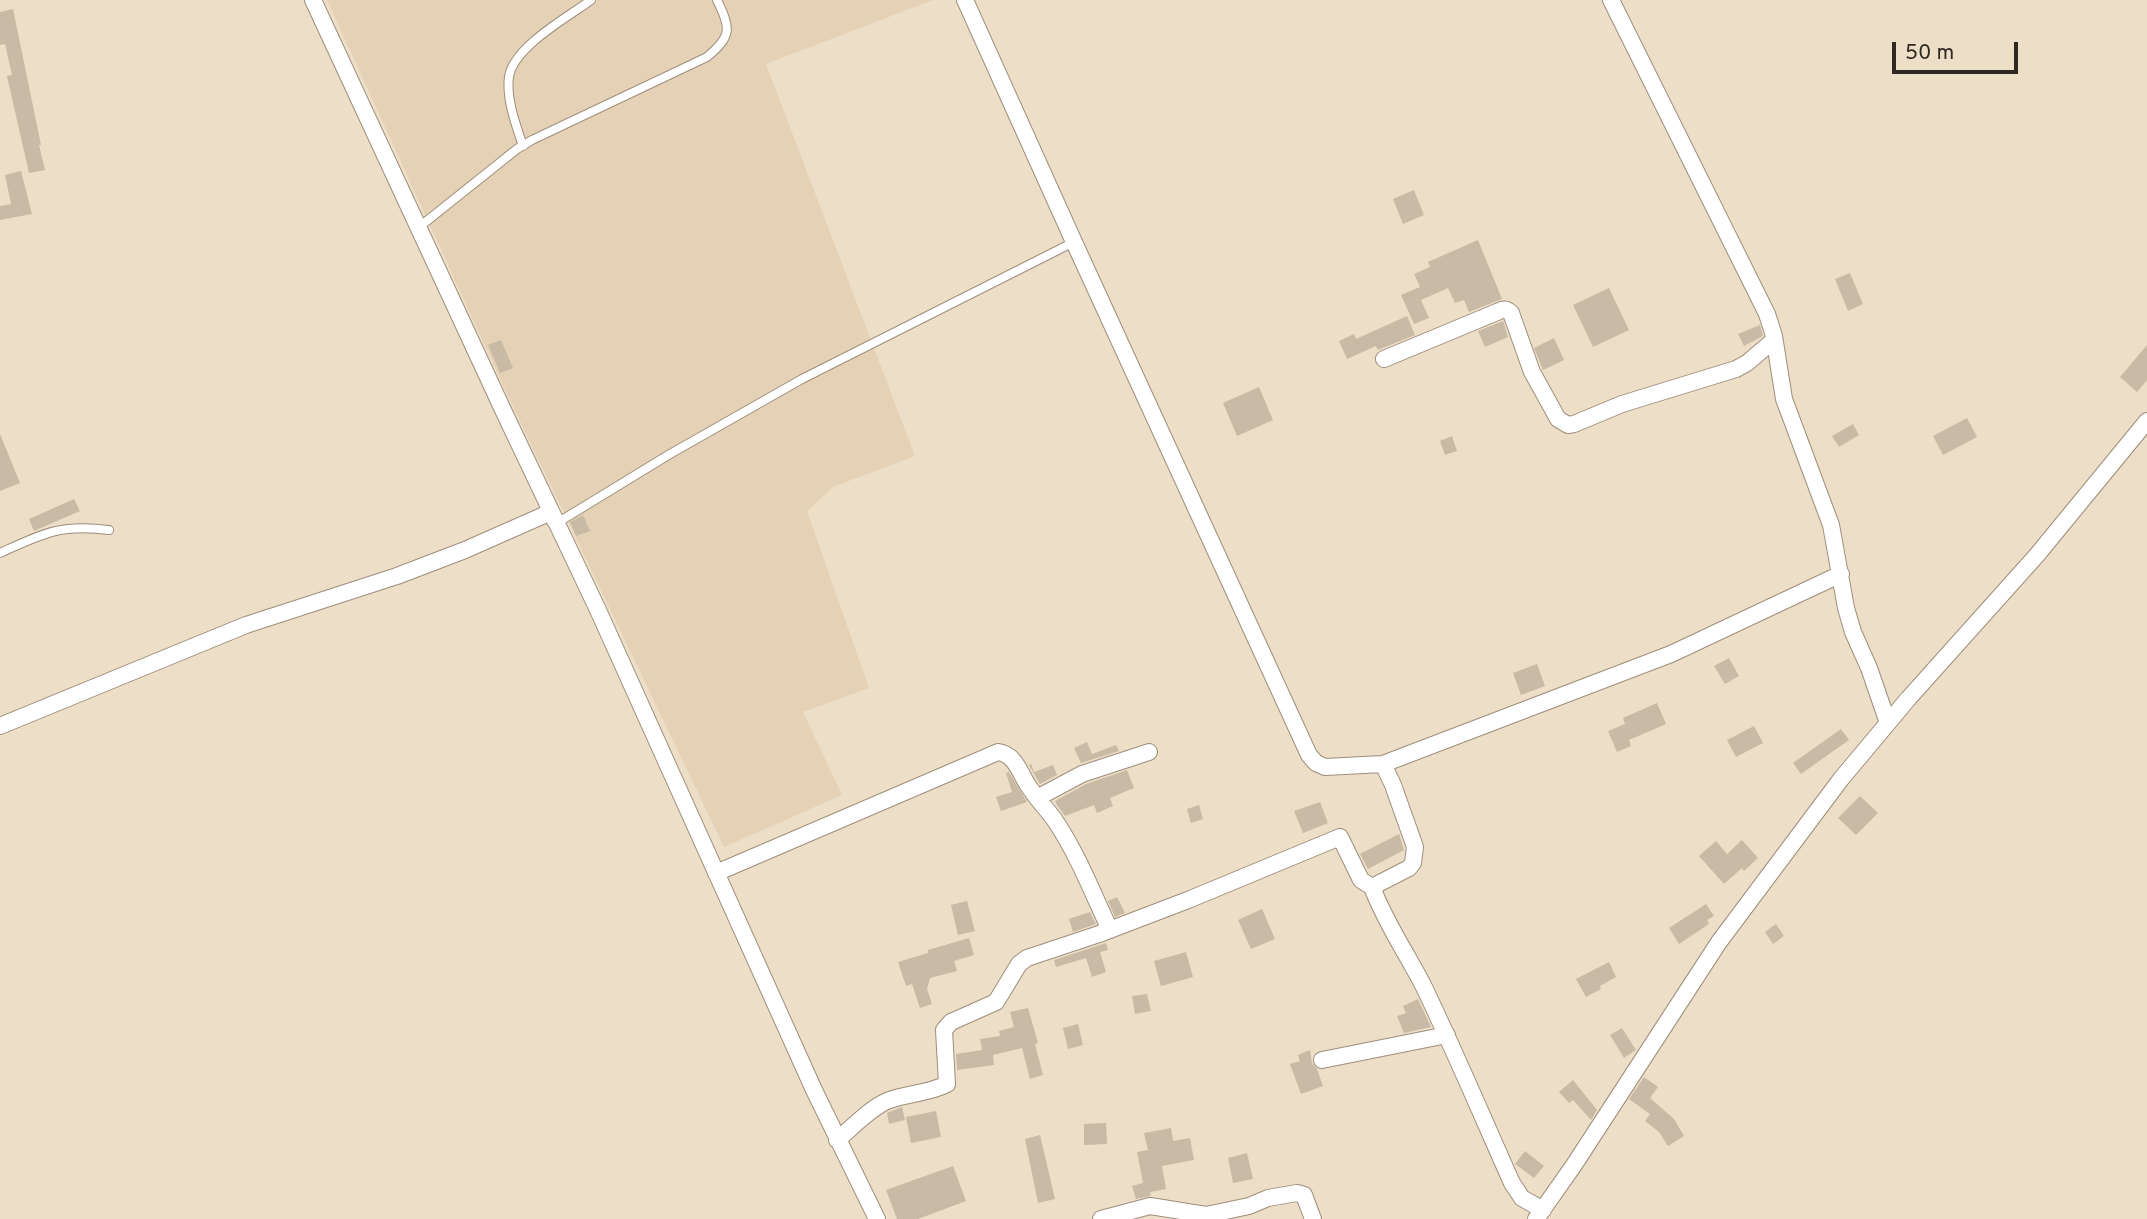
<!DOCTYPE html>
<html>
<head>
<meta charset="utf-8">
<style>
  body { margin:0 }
  #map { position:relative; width:2147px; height:1219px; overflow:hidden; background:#eddec8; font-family:Overpass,sans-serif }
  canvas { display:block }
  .scale { position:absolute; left:1892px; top:42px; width:126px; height:32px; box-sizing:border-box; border:4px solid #2f2921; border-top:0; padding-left:9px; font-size:21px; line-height:24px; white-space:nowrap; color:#2f2921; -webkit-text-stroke:5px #eddec8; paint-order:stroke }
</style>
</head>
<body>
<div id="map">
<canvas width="2147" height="1219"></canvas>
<div class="scale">50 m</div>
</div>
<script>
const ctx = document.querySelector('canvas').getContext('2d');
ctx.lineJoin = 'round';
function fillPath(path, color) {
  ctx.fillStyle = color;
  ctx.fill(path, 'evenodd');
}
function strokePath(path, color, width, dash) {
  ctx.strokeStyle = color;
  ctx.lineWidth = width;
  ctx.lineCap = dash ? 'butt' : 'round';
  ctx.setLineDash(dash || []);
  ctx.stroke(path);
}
const built = new Path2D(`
  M327,0H933L766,64L915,456L833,487L807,511L869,688L803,712L842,795L724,847L507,394Z`);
const building = new Path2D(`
  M13,9L41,145H39L45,170L29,173L7,76L12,75L5,44L0,45V12Z
  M21,171L32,214L0,220V206L11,204L5,175Z
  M1414,190L1424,215L1403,224L1393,199Z
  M1478,240L1502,299L1469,312L1464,300L1455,303L1448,288L1421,300L1429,318L1414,324L1401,295L1420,287L1414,274L1430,267L1428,262Z
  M1850,273L1863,304L1848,311L1835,279Z
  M1609,288L1629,330L1593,347L1573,305Z
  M1407,316L1415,335L1378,350L1376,346L1347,359L1339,341L1354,334L1356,339Z
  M1503,321L1508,337L1485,347L1478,331Z
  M1760,325L1763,336L1744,346L1738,334Z
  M1554,338L1564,360L1543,370L1534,348Z
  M501,340L513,368L500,373L488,345Z
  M2147,345V380L2137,392L2120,377Z
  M1259,387L1273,420L1237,436L1223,403Z
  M1967,418L1977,437L1943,455L1933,436Z
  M1853,424L1859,435L1839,447L1832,436Z
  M0,434L20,483L0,491Z
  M1452,436L1457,451L1445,455L1440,441Z
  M74,499L80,511L34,531L29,519Z
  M583,515L590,531L576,536L570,522Z
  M1729,658L1739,676L1725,684L1714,666Z
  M1537,664L1545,686L1521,695L1513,673Z
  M1657,703L1666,724L1629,740L1631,746L1617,752L1608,731L1625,724L1623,718Z
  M1754,726L1763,743L1736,757L1727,740Z
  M1841,729L1849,740L1801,774L1793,763Z
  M1087,742L1092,754L1116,745L1119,751L1081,763L1074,748Z
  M1031,764L1034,772L1053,765L1057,775L1040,784L1029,765Z
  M1127,770L1134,788L1110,798L1113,806L1097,813L1094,805L1065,816L1057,805L1055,801L1086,784Z
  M1009,772L1027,802L1001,811L996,797L1012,792L1006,773Z
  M1860,796L1878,813L1856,835L1838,818Z
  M1320,802L1328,823L1303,833L1294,811Z
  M1199,805L1203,819L1191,823L1187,809Z
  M1399,834L1404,850L1368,869L1360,854Z
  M1742,840L1758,858L1744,871L1742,868L1724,884L1699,856L1716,841L1727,854Z
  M1117,897L1125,913L1115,917L1108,901Z
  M967,901L975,931L958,935L951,905Z
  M1706,904L1714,916L1707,920L1709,924L1679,944L1669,928Z
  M1262,909L1275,939L1251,949L1238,920Z
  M1090,912L1096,924L1073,932L1069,919Z
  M1776,924L1784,936L1773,944L1765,932Z
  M969,938L974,955L954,961L957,971L930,978L927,989L932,1004L920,1008L912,984L906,986L898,962L928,953V950Z
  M1106,943L1108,950L1100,952L1106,972L1092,977L1086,958L1056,967L1054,960Z
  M1186,952L1193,977L1161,986L1154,961Z
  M1609,962L1616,977L1600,986L1601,989L1586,997L1576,979Z
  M1147,994L1151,1011L1135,1014L1132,996Z
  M1418,999L1431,1027L1404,1033L1397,1016L1406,1013L1403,1006Z
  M1028,1008L1038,1043L1035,1044L1043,1075L1030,1079L1022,1048L993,1055L994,1065L957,1070L956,1054L982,1050L980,1039L1000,1036L999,1031L1014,1027L1010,1012Z
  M1078,1024L1083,1045L1068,1049L1063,1028Z
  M1622,1028L1636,1050L1624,1058L1610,1035Z
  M1310,1050L1312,1063L1317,1069L1323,1086L1301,1094L1290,1064L1300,1061L1298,1055Z
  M1644,1077L1658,1087L1650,1098L1674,1119L1684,1136L1668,1146L1659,1132L1645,1121L1650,1114L1629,1099Z
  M1573,1080L1597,1110L1591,1120L1573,1100L1569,1103L1559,1092Z
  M902,1107L905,1120L889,1124L887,1113Z
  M936,1111L941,1137L911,1143L906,1117Z
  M1106,1123L1107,1144L1084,1145V1124Z
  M1171,1128L1173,1141L1190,1138L1194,1160L1162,1166L1166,1189L1150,1192L1151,1196L1136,1199L1132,1186L1143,1183L1137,1152L1148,1150L1144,1133Z
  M1040,1135L1055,1199L1038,1203L1025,1139Z
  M1525,1151L1544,1166L1534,1178L1515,1164Z
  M1247,1153L1253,1179L1233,1183L1228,1158Z
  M953,1166L966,1201L918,1219H897L886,1190Z`);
const service = new Path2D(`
  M523,146C516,125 506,99 509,77C513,47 568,17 591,0
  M418,228L517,149L532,140L707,57C732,36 731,29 717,0
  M557,523L670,454L802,379L1074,242
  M0,553C44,533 60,524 109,530`);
const minor = new Path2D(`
  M313,0L503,410L598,610L814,1090L877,1219
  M965,0L1074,242L1309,755L1316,763L1325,767L1383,764L1671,654L1841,574
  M1611,0L1767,314L1774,336L1784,399L1831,525L1846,608L1853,632L1869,668L1888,723
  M1384,359L1497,312C1503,309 1506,308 1511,313L1532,372L1558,419L1568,425L1574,424L1622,404L1736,369L1747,363L1774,340
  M0,726L246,625L397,576L465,550L551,512L555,521
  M1383,764L1393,785L1415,847L1413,863L1409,868L1372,887C1385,922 1407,954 1424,987C1455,1052 1483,1118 1512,1183L1522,1198L1543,1210
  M1037,798L1082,774L1149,752
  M716,873L998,752C1017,754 1021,778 1032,791C1039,802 1049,811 1056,822C1078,855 1093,894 1110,930
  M1322,1060L1447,1035
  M837,1140C853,1127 869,1109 887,1101C906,1093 928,1094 947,1084L944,1030L951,1022L996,1002L1019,964L1027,958L1099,934L1188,900L1340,837L1361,880L1372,887
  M1101,1219L1150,1206L1206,1215L1249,1206L1268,1198L1297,1193L1304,1195L1313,1219
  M1536,1219L1574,1165L1719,942L1841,779L1908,699L2037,555L2147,421`);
fillPath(built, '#e5d2b6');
fillPath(building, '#c9baa5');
strokePath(service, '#9d8e7a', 10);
strokePath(minor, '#9d8e7a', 18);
strokePath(service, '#fff', 8);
strokePath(minor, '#fff', 16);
</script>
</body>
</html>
